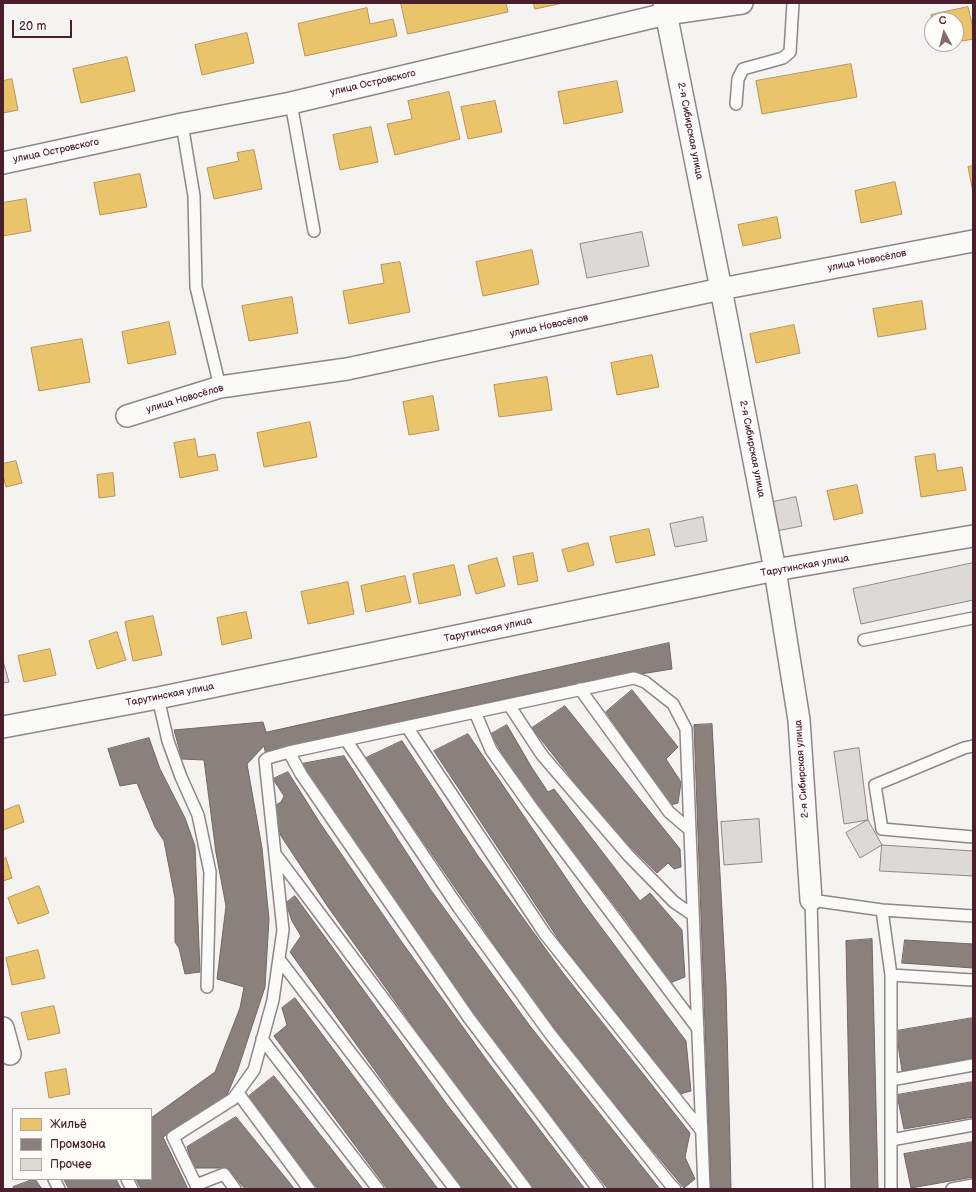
<!DOCTYPE html>
<html>
<head>
<meta charset="utf-8">
<style>
  body { margin:0 }
  #map { position:relative; width:976px; height:1192px; overflow:hidden; background:#f5f3f0; font-family:"Balsamiq Sans",sans-serif }
  canvas { display:block }
  .frame { position:absolute; inset:0; border:4px solid #4a1f2b; pointer-events:none }
  .legend { position:absolute; left:12px; top:1108px; width:140px; height:72px; box-sizing:border-box; background:#fdfcf7; border:1px solid #b5a4a5; margin:0; padding:5px 7px; list-style:none; font-size:12px; color:#4a1f2b }
  .legend li { display:flex; align-items:center; gap:8px; height:20px }
  .legend b { width:20px; border:1px solid #b5a4a5 }
  .north { position:absolute; left:924px; top:12px; width:40px; height:40px; box-sizing:border-box; background:#fdfcf7; border:1px solid #b5a4a5; border-radius:50%; rotate:353deg; font-size:11px; font-weight:700; line-height:16px; text-align:center; color:#4a1f2b }
  .north::after { content:''; display:block; margin:auto; width:14px; height:18px; background:#866970; clip-path:polygon(50% 0,100% 100%,50% 72%,0 100%) }
  .scale { position:absolute; left:12px; top:20px; width:60px; height:18px; box-sizing:border-box; border:2px solid #4a1f2b; border-top:0; padding-left:5px; font-size:12px; line-height:14px; white-space:nowrap; color:#4a1f2b; -webkit-text-stroke:3px #fdfcf7; paint-order:stroke }
</style>
</head>
<body>
<div id="map">
<canvas width="976" height="1192"></canvas>
<div class="frame"></div>
<ul class="legend">
<li><b style="height:11px;background:#e9c46a"></b>Жильё</li>
<li><b style="height:11px;background:#8a817c"></b>Промзона</li>
<li><b style="height:11px;background:#dcd9d7"></b>Прочее</li>
</ul>
<div class="north">С</div>
<div class="scale">20 m</div>
</div>
<script>
const ctx = document.querySelector('canvas').getContext('2d');
ctx.lineJoin = 'round';
function fillPath(path, color) {
  ctx.fillStyle = color;
  ctx.fill(path, 'evenodd');
}
function strokePath(path, color, width, dash) {
  ctx.strokeStyle = color;
  ctx.lineWidth = width;
  ctx.lineCap = dash ? 'butt' : 'round';
  ctx.setLineDash(dash || []);
  ctx.stroke(path);
}
function write(font, color, halo, rows, align = 'center') {
  ctx.font = font + ' "Balsamiq Sans",sans-serif';
  ctx.lineWidth = 4;
  ctx.setLineDash([]);
  ctx.textBaseline = 'middle';
  ctx.strokeStyle = halo;
  ctx.fillStyle = color;
  for (const [text, x, y, turn = 0] of rows) {
    ctx.save();
    ctx.translate(x, y);
    ctx.rotate((+turn || 0) * Math.PI / 180);
    ctx.textAlign = isNaN(turn) ? turn : align;
    if (halo) ctx.strokeText(text, 0, 0);
    ctx.fillText(text, 0, 0);
    ctx.restore();
  }
}
const homes = new Path2D(`
  M401,3H506L508,12L408,34Z
  M534,3H563L535,9Z
  M968,7L973,28V39L956,42V20H932L931,15Z
  M367,8L370,24L393,19L397,36L305,56L298,24Z
  M247,33L254,63L202,75L195,45Z
  M127,57L135,91L81,103L73,69Z
  M851,64L857,97L762,114L756,81Z
  M12,79L18,110L3,113V81Z
  M617,81L623,112L564,124L558,92Z
  M449,92L460,139L395,155L387,124L412,119L408,101Z
  M495,101L502,132L468,139L461,107Z
  M371,127L378,162L340,170L333,135Z
  M254,150L262,189L214,199L207,168L239,161L237,153Z
  M973,166V192L968,167Z
  M140,174L147,207L100,215L94,183Z
  M895,182L902,214L861,223L855,191Z
  M26,199L31,231L3,236V203Z
  M777,217L781,238L743,246L738,225Z
  M532,250L539,284L483,296L476,262Z
  M400,262L410,312L349,324L343,291L384,283L381,265Z
  M292,297L298,333L249,341L242,306Z
  M922,301L926,329L878,337L873,309Z
  M169,322L176,354L128,364L122,332Z
  M794,325L800,353L756,363L750,334Z
  M82,339L90,382L39,391L31,348Z
  M652,355L659,387L617,395L611,363Z
  M547,377L552,410L499,417L494,385Z
  M433,396L439,430L409,435L403,402Z
  M310,422L317,457L264,467L257,433Z
  M195,439L198,457L215,454L218,470L180,478L174,443Z
  M935,454L937,471L962,467L966,490L921,497L915,457Z
  M16,461L22,483L6,487L3,475V464Z
  M113,473L115,496L99,498L97,475Z
  M857,485L863,513L834,520L827,491Z
  M649,529L655,555L616,563L610,537Z
  M588,543L594,565L568,572L562,550Z
  M533,553L538,581L518,585L513,557Z
  M497,558L505,586L476,594L468,566Z
  M454,565L461,595L419,604L413,574Z
  M405,576L411,602L366,612L361,586Z
  M348,582L354,614L308,624L301,592Z
  M246,612L252,638L222,645L217,618Z
  M153,616L162,655L133,661L125,622Z
  M117,632L126,660L97,669L89,641Z
  M50,649L56,675L24,682L18,656Z
  M19,805L24,822L3,830V811Z
  M6,858L12,878L3,881V859Z
  M39,886L49,913L18,924L8,898Z
  M38,950L45,978L12,985L6,958Z
  M54,1006L60,1033L28,1040L21,1013Z
  M66,1069L70,1094L49,1098L45,1073Z`);
const industry = new Path2D(`
  M669,643L672,669L559,687L390,724L266,755L264,746L247,764L262,848L269,919L265,987L238,1069L227,1095L163,1137L188,1189H141L136,1179H151V1118L215,1072L240,1008L244,987L217,979L226,906L216,853L204,760L182,759L174,730L263,722L266,732Z
  M632,690L678,747L666,759L681,782L678,803L671,805L606,712Z
  M565,706L680,849L681,867L674,869L668,863L657,873L610,827L532,728Z
  M712,724L726,986L731,1189H711L694,725Z
  M507,725L532,768L548,792L554,789L640,901L650,893L682,930L685,977L670,983L629,924L603,890L599,889L515,776L491,734Z
  M468,734L583,903L686,1041L691,1091L680,1094L559,940L434,751Z
  M149,738L160,769L185,818L195,846L200,972L185,974L179,948L175,942V898L164,841L155,827L137,783L120,786L108,749Z
  M402,741L478,856L563,973L690,1133L685,1157L695,1179L684,1188L611,1100L529,995L366,758Z
  M344,756L430,889L530,1026L660,1189H608L484,1028L301,764Z
  M288,772L320,823L401,941L488,1062L585,1189H534L446,1072L328,907L281,836L275,818L273,807L281,802L284,796L273,779Z
  M295,896L448,1106L513,1189H461L445,1168L290,952L301,936L292,921L286,903Z
  M872,939L878,1189H851L846,941Z
  M905,940L973,944V968L902,963Z
  M295,998L438,1189H387L386,1187L274,1036L287,1025L282,1008Z
  M973,1018V1058L902,1071L896,1031Z
  M274,1076L363,1189H318L249,1096Z
  M973,1082V1117L904,1129L897,1095Z
  M236,1117L293,1187L294,1189H245L228,1168H194L187,1147Z
  M973,1142V1177L911,1188L904,1154Z
  M35,1179L42,1189H14L13,1187Z
  M64,1179H116L121,1189H69Z`);
const building = new Path2D(`
  M642,232L649,266L587,278L580,244Z
  M796,497L802,526L766,533L760,505Z
  M703,517L707,541L675,547L670,524Z
  M973,563V600L861,624L853,589Z
  M3,661L9,682L3,683Z
  M859,748L868,820L844,824L834,752Z
  M759,819L762,862L724,865L721,822Z
  M868,820L882,845L860,858L846,833Z
  M882,845L973,851V876L880,871Z`);
const service = new Path2D(`
  M291,103L314,231
  M736,104L738,79L743,69L783,58L790,52L793,3
  M182,124L194,196L196,287L220,387
  M864,640L973,618
  M580,689L669,812L690,830
  M158,698L168,741L181,777L198,815L210,872L207,987
  M509,705L542,755L628,855L674,902L693,915
  M475,712L491,750L530,805L698,1029
  M407,727L545,934L701,1130
  M346,740L459,908L551,1035L670,1184L675,1189
  M973,746L964,748L875,785L882,829L973,837
  M289,752L301,774L469,1018L598,1189
  M276,855L526,1189
  M882,910L891,975V1189
  M279,959L455,1189
  M891,975L973,980
  M262,1039L378,1189
  M891,1080L973,1065
  M238,1093L309,1189
  M891,1140L973,1125
  M54,1179L59,1189
  M127,1179L132,1189
  M196,1185L224,1174L235,1189
  M198,1189L173,1137L233,1099L254,1070L273,1000L283,930L265,760L268,758L289,752L634,678L645,682L673,704L686,729L704,1189
  M819,1189L811,900L882,910L973,916
  M952,1189L973,1185`);
const minor = new Path2D(`
  M664,3L721,289L775,570L799,720L811,900
  M3,163L182,124L291,103L666,14L742,3
  M127,416L220,387L347,369L721,289L973,241
  M3,727L158,698L775,570L973,536
  M3,1028L10,1054`);
const streetNames = [
  ["улица Островского",373,83,-13],
  ["2-я Сибирская улица",690,131,79],
  ["улица Островского",56,151,-12],
  ["улица Новосёлов",867,261,-11],
  ["улица Новосёлов",549,326,-12],
  ["улица Новосёлов",185,399,-16],
  ["2-я Сибирская улица",752,449,79],
  ["Тарутинская улица",805,566,-10],
  ["Тарутинская улица",488,630,-12],
  ["Тарутинская улица",170,695,-11],
  ["2-я Сибирская улица",802,769,-94]
];
fillPath(homes, '#e9c46a');
strokePath(homes, '#b99257', 1);
fillPath(industry, '#8a817c');
strokePath(industry, '#776464', 1);
fillPath(building, '#dcd9d7');
strokePath(building, '#8f8687', 1);
strokePath(service, '#8f8687', 14);
strokePath(minor, '#8f8687', 24);
strokePath(service, '#fafaf8', 11);
strokePath(minor, '#fafaf8', 21);
write('10px', '#4a1f2b', '#fdfcf7', streetNames);
</script>
</body>
</html>
